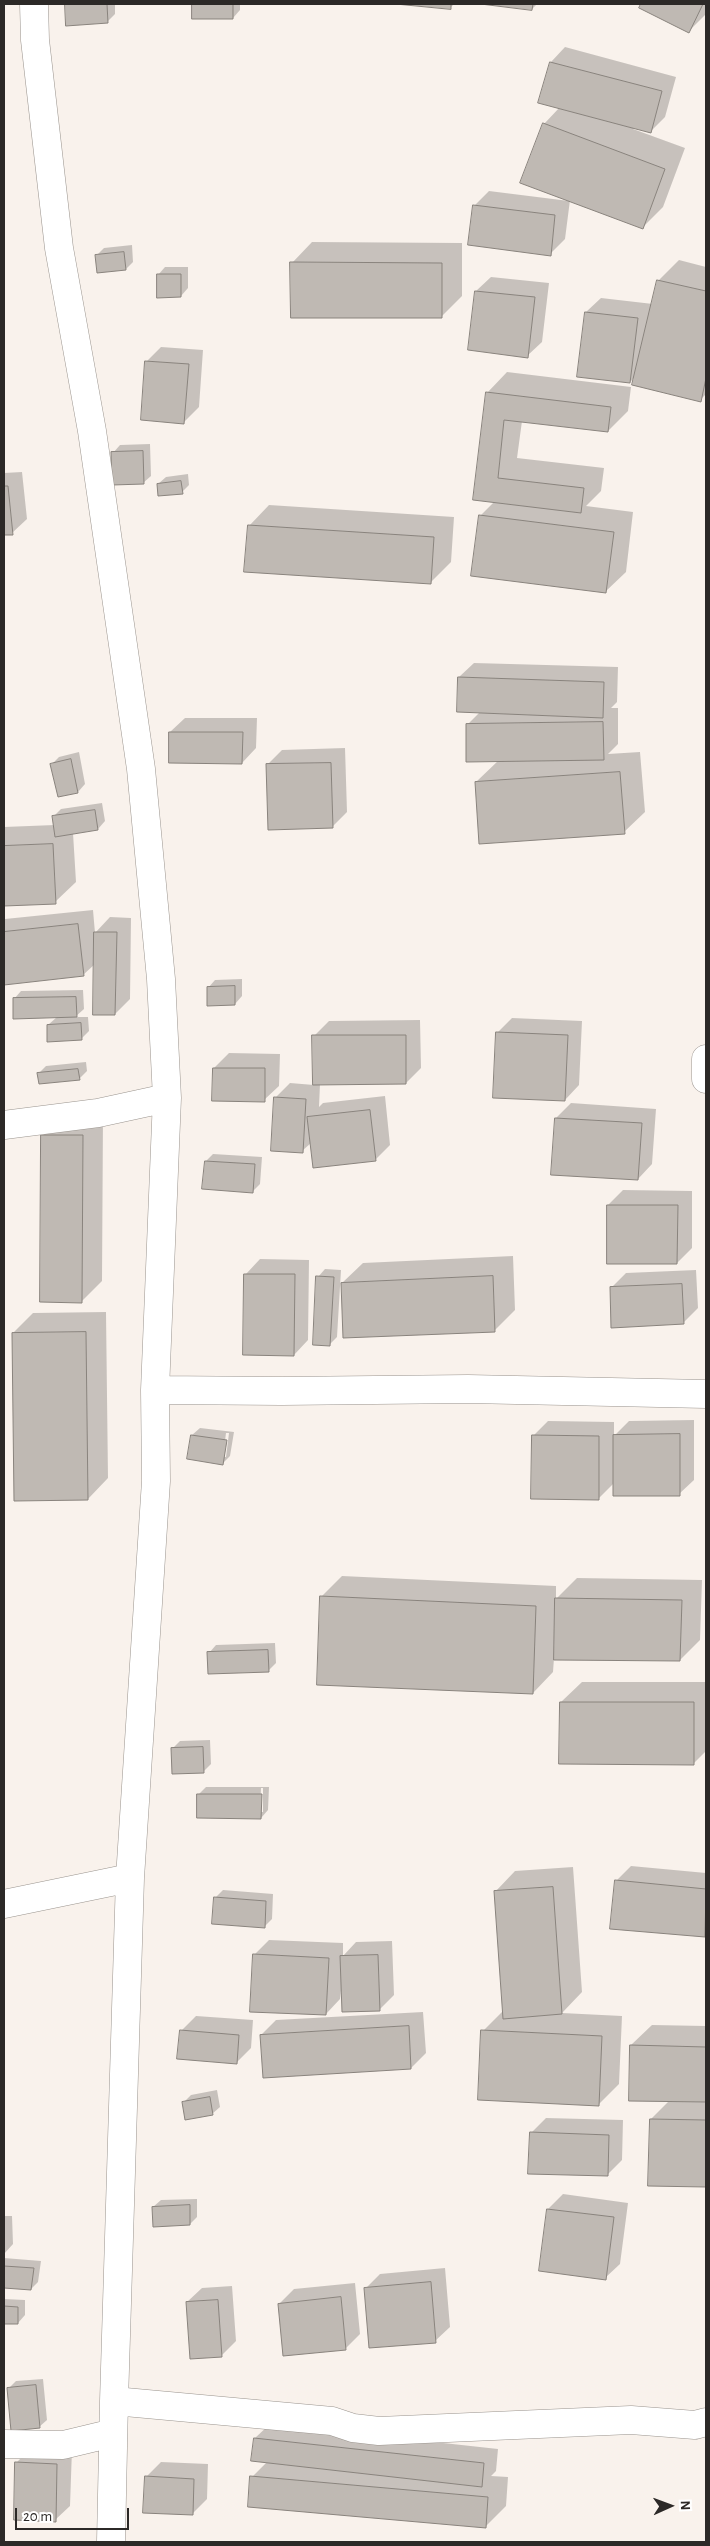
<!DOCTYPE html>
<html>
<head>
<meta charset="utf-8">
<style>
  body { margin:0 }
  #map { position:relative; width:710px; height:2546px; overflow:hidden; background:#f9f2ec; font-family:"Alegreya Sans",sans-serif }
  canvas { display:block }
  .frame { position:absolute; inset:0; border:5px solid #2c2927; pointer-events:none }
  .north { position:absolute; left:645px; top:2481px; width:50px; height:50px; -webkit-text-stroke:4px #fff; paint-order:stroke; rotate:88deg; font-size:14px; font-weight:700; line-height:20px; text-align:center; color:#2c2927 }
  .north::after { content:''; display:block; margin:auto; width:18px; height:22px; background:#2c2927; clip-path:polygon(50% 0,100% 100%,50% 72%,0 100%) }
  .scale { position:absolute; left:15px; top:2508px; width:114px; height:22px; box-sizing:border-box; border:2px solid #2c2927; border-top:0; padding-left:6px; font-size:15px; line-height:18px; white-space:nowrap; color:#2c2927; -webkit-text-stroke:4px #fff; paint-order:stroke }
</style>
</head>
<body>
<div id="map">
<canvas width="710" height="2546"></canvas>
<div class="frame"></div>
<div class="north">N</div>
<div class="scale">20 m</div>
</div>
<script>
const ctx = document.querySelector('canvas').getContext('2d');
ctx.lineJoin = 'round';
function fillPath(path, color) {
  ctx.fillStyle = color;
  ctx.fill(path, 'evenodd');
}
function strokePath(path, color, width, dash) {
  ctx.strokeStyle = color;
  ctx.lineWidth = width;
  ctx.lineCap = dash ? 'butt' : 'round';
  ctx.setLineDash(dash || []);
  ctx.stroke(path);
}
const shadow = new Path2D(`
  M66,4H115V14L108,21L68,25Z
  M193,4H240V10L233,18H193Z
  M410,4H454L451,7Z
  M491,4H537L532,9Z
  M642,4H706V14L689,31L640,8Z
  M565,47L676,77L665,117L650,132L634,127L633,129L685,148L663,207L642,228L570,200L565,239L550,254L474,206L489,191L569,201L544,124L560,107L551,62Z
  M312,242L462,243V296L441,317L292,263Z
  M132,245L133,262L126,269L96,256L104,248Z
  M679,260L706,267V394L700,400L636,376L630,382L586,312L601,298L653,304L658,281Z
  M165,267H188V288L181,296L158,275Z
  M491,277L549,283L542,342L527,356L476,291Z
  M161,347L203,350L199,407L184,422L146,362Z
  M507,372L631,387L628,411L608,431L522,421L517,458L604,468L601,491L586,506L633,512L626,572L605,592L473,574L481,515L495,501L487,393Z
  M150,444L151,476L143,483L113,453L120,445Z
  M22,472L27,519L12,533L4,534V473Z
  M188,474L189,485L182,492L158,484L166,477Z
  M269,505L454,517L451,562L430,583L249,526Z
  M474,663L618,667L617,702L611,708H618V744L608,754L640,752L645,812L624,832L476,782L499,760L467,725L480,712L459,677Z
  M185,718H257L256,748L242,763L170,732Z
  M345,748L347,812L332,827L267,765L282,750Z
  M79,752L85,784L78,792L52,764L59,757Z
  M102,803L105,821L98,829L73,833L76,882L55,902L4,905V827L55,825L53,817L61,809Z
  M93,910L95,933L110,917L131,918L130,999L115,1014L95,964L83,975L4,984L5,919Z
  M242,979V996L235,1004L208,988L215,980Z
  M83,990L84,1009L75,1017H88L89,1031L82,1038L48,1025L57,1017L14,999L21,991Z
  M512,1018L582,1021L579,1085L565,1100L497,1033Z
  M420,1020L421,1068L406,1083L320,1084L319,1107L323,1103L385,1096L390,1145L375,1160L311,1143L302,1151L275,1098L290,1083L314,1085V1036L329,1021Z
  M229,1053L280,1054L279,1086L264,1100L214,1068Z
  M86,1062L87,1071L79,1079L38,1074L46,1066Z
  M571,1103L656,1109L652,1164L638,1179L556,1118Z
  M62,1115H103L102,1281L82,1301L42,1136Z
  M213,1154L262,1157L260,1184L253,1191L206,1161Z
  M623,1190L692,1191V1248L677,1263L608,1205Z
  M513,1256L515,1310L494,1331L342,1283L363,1263Z
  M260,1259L309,1260L308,1340L294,1355L246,1274Z
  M325,1269L341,1270L337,1337L330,1344L318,1277Z
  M696,1270L698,1308L683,1323L611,1288L626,1273Z
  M106,1312L108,1478L88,1499L13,1333L33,1313Z
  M694,1420V1480L679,1494L614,1483L599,1498L533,1436L548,1421L614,1422V1436L629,1421Z
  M200,1428L234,1432L230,1456L223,1463L189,1458L192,1435ZM226,1433H229L226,1457H223Z
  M342,1576L556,1586V1599L577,1578L702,1580L700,1640L680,1660L554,1658L553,1672L533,1693L321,1597Z
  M275,1643L276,1663L268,1671L209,1653L216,1645Z
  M582,1682H706V1751L693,1764L561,1702Z
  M210,1740L211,1764L203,1772L172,1749L180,1741Z
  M206,1787H269L268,1810L261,1818L198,1795ZM261,1788H263V1812H260Z
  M631,1866L706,1873V1934L704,1936L616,1881Z
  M573,1867L582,1992L562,2013L622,2016L619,2084L598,2105L483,2031L504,2010L495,1892L515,1871Z
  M223,1890L273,1894L272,1919L264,1927L215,1898Z
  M269,1940L343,1943V1956L356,1942L392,1941L394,1995L379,2010L341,1991L340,1999L326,2014L254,1955Z
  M423,2012L426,2053L411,2068L261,2035L276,2020Z
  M196,2016L253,2020L251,2048L236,2063L181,2031Z
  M652,2025L706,2026V2186L649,2184L651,2119L670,2100L631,2045Z
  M217,2090L220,2107L212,2114L184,2102L191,2095Z
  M546,2118L623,2120L622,2160L607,2175L531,2133Z
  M563,2194L628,2203L620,2264L605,2278L548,2209Z
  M197,2199V2217L190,2224L153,2207L161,2200Z
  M4,2216H12L13,2244L4,2254Z
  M4,2258L41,2261L38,2282L31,2289L4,2287Z
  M445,2268L450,2327L435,2341L365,2289L380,2274Z
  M355,2283L360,2334L345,2349L279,2304L294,2289Z
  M232,2286L236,2341L221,2356L187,2302L202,2288Z
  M4,2299L25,2300V2315L18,2323H4Z
  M43,2379L47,2420L39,2427L8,2389L16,2381Z
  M270,2424L498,2449L496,2471L491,2476L508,2477L506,2506L485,2527L252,2477L267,2462L255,2438Z
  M31,2448L72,2449L70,2506L55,2520L17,2462Z
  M161,2462L208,2464L207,2499L192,2514L146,2477Z`);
const building = new Path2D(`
  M65,4H107L108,23L66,26Z
  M192,4H233V19H192Z
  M396,4H451V9Z
  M481,4H533L532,10Z
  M641,4H703L689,33L639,8Z
  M550,62L662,91L651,133L538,103Z
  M543,123L665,169L643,229L520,183Z
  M473,205L555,215L551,256L468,245Z
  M124,252L126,270L97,273L95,255Z
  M290,262L442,263V318H291Z
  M157,274H181V297L157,298Z
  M657,280L706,291V378L701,402L632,385Z
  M475,291L535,297L528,358L468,350Z
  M585,312L638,318L630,383L577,377Z
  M145,361L189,364L184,424L141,420Z
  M486,392L611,407L608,432L504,420L498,478L584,488L581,513L473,500Z
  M143,451L144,484L112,485L111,452Z
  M181,481L183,494L158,496L157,484Z
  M4,486H8L13,535H4Z
  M479,515L614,532L606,593L471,576Z
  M248,525L434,537L431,584L244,572Z
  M458,677L604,682L603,718L457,712Z
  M603,722L604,760L466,762V724Z
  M169,732H243L242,764L169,763Z
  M71,759L78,793L58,797L50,764Z
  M331,763L333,828L268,830L266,764Z
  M620,772L625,834L479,844L475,782Z
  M95,810L98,830L55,837L52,816Z
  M53,844L56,904L4,906V846Z
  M78,924L84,976L4,985V932Z
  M94,932H117L115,1015H93Z
  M235,986V1005L207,1006V987Z
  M76,997L77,1017L13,1019V998Z
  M81,1023L82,1040L47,1042V1025Z
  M496,1032L568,1035L565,1101L493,1098Z
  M312,1035H406V1084L313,1085Z
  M213,1068H265V1102L212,1101Z
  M78,1069L80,1080L39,1084L37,1073Z
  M274,1097L306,1099L303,1153L271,1151Z
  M370,1110L376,1161L313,1168L307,1117Z
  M555,1118L642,1123L638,1180L551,1175Z
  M41,1135H83L82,1303L40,1302Z
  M205,1161L255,1164L253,1193L202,1189Z
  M607,1205H678L677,1264H607Z
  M244,1274H295L294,1356L243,1355Z
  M316,1276L334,1277L330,1346L313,1345Z
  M493,1276L495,1332L343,1338L341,1283Z
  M682,1284L684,1324L611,1328L610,1287Z
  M86,1332L88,1500L14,1501L12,1333Z
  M680,1434V1496H613V1435Z
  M191,1435L227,1440L223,1465L187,1459Z
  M532,1435L599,1436V1500L531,1499Z
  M320,1596L536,1606L533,1694L317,1685Z
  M555,1598L682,1600L680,1661L554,1660Z
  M268,1650L269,1672L208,1674L207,1652Z
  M560,1702H694V1765L559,1764Z
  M203,1747L204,1773L172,1774L171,1748Z
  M197,1794H262L261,1819L197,1818Z
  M615,1880L706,1889L705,1937L610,1929Z
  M553,1887L562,2014L503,2019L494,1891Z
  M214,1897L266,1901L265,1928L212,1924Z
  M253,1954L329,1958L326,2015L250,2012Z
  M378,1955L380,2011L342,2012L340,1956Z
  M409,2026L411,2069L263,2078L260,2035Z
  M180,2030L239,2035L237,2064L177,2059Z
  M481,2030L602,2036L599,2106L478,2100Z
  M630,2045L706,2047V2102L629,2101Z
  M210,2097L213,2115L185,2120L182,2102Z
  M650,2119L706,2120V2187L648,2186Z
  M530,2132L609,2135L608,2176L528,2174Z
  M190,2205V2225L153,2227L152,2207Z
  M547,2209L614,2217L606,2280L539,2271Z
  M4,2266L34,2268L31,2290L4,2288Z
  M431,2282L436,2343L369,2348L364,2288Z
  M341,2297L346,2350L283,2356L278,2304Z
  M218,2300L222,2357L190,2359L186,2302Z
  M4,2306L18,2307V2324H4Z
  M36,2385L40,2428L11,2431L7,2388Z
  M254,2438L484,2463L482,2487L251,2461Z
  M15,2462L57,2464L56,2522L14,2520Z
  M145,2476L194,2479L193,2515L143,2513Z
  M250,2476L488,2497L486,2528L248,2507Z`);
const minor = new Path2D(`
  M34,4L35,40L59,248L92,431L141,769L161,979L167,1098L155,1390L156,1481L130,1878L114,2401L111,2542
  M706,1059V1079
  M4,1125L98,1113L167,1098
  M155,1390L282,1391L468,1389L706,1394
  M4,1904L130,1878
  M114,2401L332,2421L353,2428L379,2431L631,2420L695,2425L706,2422
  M4,2444L63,2445L113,2433`);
fillPath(shadow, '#0003');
fillPath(building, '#bfb9b3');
strokePath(building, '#89837d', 1);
strokePath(minor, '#9a948e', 29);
strokePath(minor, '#fff', 28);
</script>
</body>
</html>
